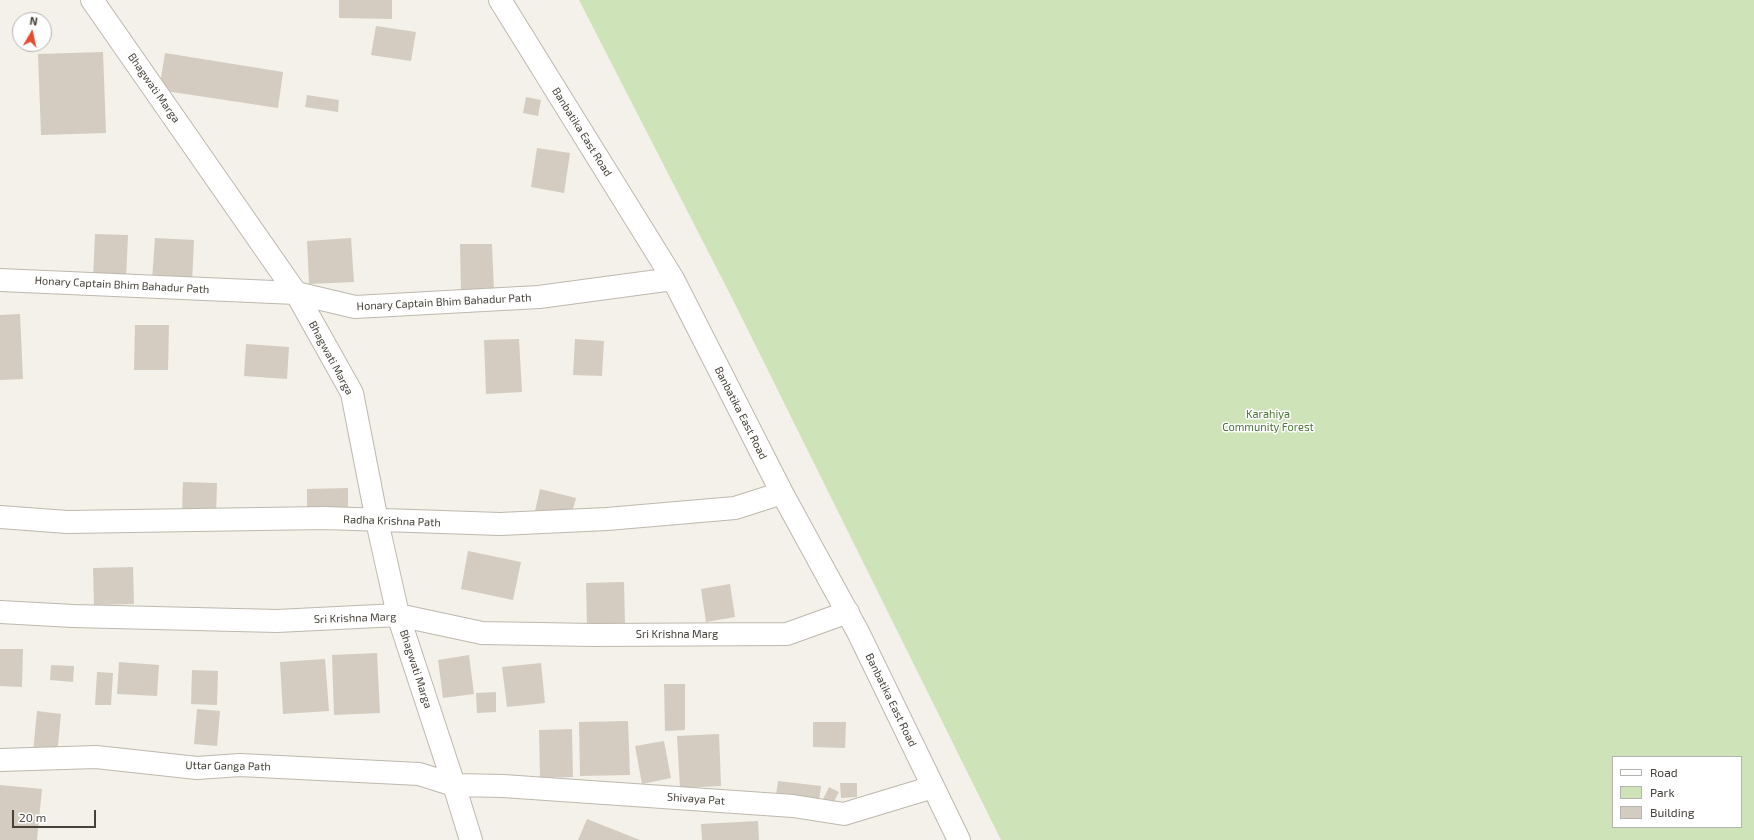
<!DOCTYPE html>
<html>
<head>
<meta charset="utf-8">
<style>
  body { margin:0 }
  #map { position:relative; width:1754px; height:840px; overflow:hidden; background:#f3f1ea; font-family:"Exo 2",sans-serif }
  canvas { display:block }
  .legend { position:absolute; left:1612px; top:756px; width:130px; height:72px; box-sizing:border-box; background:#fff; border:1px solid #b5b3b0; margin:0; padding:5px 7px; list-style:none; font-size:12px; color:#464139 }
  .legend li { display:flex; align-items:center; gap:8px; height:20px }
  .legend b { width:20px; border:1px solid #b5b3b0 }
  .north { position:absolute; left:12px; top:12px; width:40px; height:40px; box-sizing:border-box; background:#fff; border:1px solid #b5b3b0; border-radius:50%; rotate:9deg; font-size:11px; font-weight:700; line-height:16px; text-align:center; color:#464139 }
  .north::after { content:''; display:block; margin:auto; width:14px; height:18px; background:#e44e30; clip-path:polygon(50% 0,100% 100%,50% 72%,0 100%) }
  .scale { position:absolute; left:12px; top:810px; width:84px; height:18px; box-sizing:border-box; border:2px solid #464139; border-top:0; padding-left:5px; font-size:12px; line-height:14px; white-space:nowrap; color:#464139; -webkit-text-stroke:3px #fff; paint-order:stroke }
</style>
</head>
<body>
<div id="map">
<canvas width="1754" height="840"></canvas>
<ul class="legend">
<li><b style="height:5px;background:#fff"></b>Road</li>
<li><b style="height:11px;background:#cee3b7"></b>Park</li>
<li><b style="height:11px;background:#d4ccc0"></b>Building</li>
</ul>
<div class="north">N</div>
<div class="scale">20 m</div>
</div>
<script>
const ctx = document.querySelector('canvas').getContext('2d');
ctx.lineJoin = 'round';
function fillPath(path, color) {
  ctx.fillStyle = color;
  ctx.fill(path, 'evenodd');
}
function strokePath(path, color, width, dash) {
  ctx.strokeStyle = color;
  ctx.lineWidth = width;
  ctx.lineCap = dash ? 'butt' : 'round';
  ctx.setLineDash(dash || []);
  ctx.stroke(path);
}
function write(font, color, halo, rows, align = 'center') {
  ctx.font = font + ' "Exo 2",sans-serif';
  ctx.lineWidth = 3;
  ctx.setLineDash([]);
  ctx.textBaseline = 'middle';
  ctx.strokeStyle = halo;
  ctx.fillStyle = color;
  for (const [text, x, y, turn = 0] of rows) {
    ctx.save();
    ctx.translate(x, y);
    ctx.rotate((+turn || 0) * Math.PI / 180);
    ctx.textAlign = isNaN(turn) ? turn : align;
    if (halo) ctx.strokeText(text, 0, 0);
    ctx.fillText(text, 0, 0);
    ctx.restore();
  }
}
const green = new Path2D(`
  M579,0H1754V840H1001L734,302ZM1613,757H1741V827H1613Z`);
const building = new Path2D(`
  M339,0H392V19L339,18Z
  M376,26L416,32L411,61L371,55Z
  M103,52L106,133L41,135L38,54Z
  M165,53L283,72L278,108L159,90Z
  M307,95L339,100L338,112L305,107Z
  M526,97L541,100L538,116L523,113Z
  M537,148L570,153L564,193L531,187Z
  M95,234L128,235L126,280L93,279Z
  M155,238L194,240L192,283L152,280Z
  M351,238L354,282L309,284L307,241Z
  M460,244H492L494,291L461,292Z
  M20,314L23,379L0,380V315Z
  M135,325H169L168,370H134Z
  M519,339L522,392L486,394L484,340Z
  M575,339L604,341L602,376L573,375Z
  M246,344L289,347L287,379L244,376Z
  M183,482L217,483L216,516L182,515Z
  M348,488V510H307V489Z
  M540,489L576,498L570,520L535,511Z
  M468,551L521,562L513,600L461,589Z
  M133,567L134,604L94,605L93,568Z
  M624,582L625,624L587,625L586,583Z
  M730,584L735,617L706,622L701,589Z
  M0,649H23L22,687L0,686Z
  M377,653L380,713L334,715L332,655Z
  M469,655L474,694L443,698L438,660Z
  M325,659L329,711L283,714L280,662Z
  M119,662L159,665L157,696L117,694Z
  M541,663L545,703L507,707L502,667Z
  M51,665L74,666L73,682L50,680Z
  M192,670L218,671L217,705L191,704Z
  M97,672L113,673L111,705H95Z
  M664,684H685V730L665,731Z
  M496,692V712L477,713L476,693Z
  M197,709L220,711L217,746L194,744Z
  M37,711L61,714L57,755L33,752Z
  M628,721L630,775L580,776L579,722Z
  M813,722H846L845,748L813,747Z
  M572,729L573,777L540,778L539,730Z
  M719,734L721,786L680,788L677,736Z
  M664,741L671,778L642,784L635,746Z
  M778,781L821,786L819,801L776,795Z
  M840,783H857V797L841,798Z
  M0,785L42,789L37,840H0Z
  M829,787L839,792L833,803L823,799Z
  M587,819L640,840H578Z
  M758,821L759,840H702L701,824Z`);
const minor = new Path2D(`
  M92,0L296,293L352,393L377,521L398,615L454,785L471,840
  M500,0L673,279L782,493L858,632L959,840
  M0,280L296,293L355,307L539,297L673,279
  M0,517L67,522L325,518L500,524L607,519L735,508L782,493
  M0,612L73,616L277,621L398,615L482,633L594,635L787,634L848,612
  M0,760L96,757L197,768L240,765L419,774L454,785L503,786L793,806L844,814L933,787`);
const streetNames = [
  ["Bhagwati Marga",154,88,55],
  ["Banbatika East Road",582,132,58],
  ["Honary Captain Bhim Bahadur Path",122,285,3],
  ["Honary Captain Bhim Bahadur Path",444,302,-3],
  ["Bhagwati Marga",331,358,62],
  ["Banbatika East Road",741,413,63],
  ["Radha Krishna Path",392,521,2],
  ["Sri Krishna Marg",355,618,-2],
  ["Sri Krishna Marg",677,634],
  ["Bhagwati Marga",416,669,72],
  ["Banbatika East Road",891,700,64],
  ["Uttar Ganga Path",228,766,1],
  ["Shivaya Pat",696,799,4]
];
const parkNames = [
  ["Karahiya",1268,414],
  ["Community Forest",1268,427]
];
fillPath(green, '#cee3b7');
fillPath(building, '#d4ccc0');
strokePath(minor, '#beb8ad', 24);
strokePath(minor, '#fff', 22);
write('11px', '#464139', '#fff', streetNames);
write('11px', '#497331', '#fff', parkNames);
</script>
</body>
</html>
